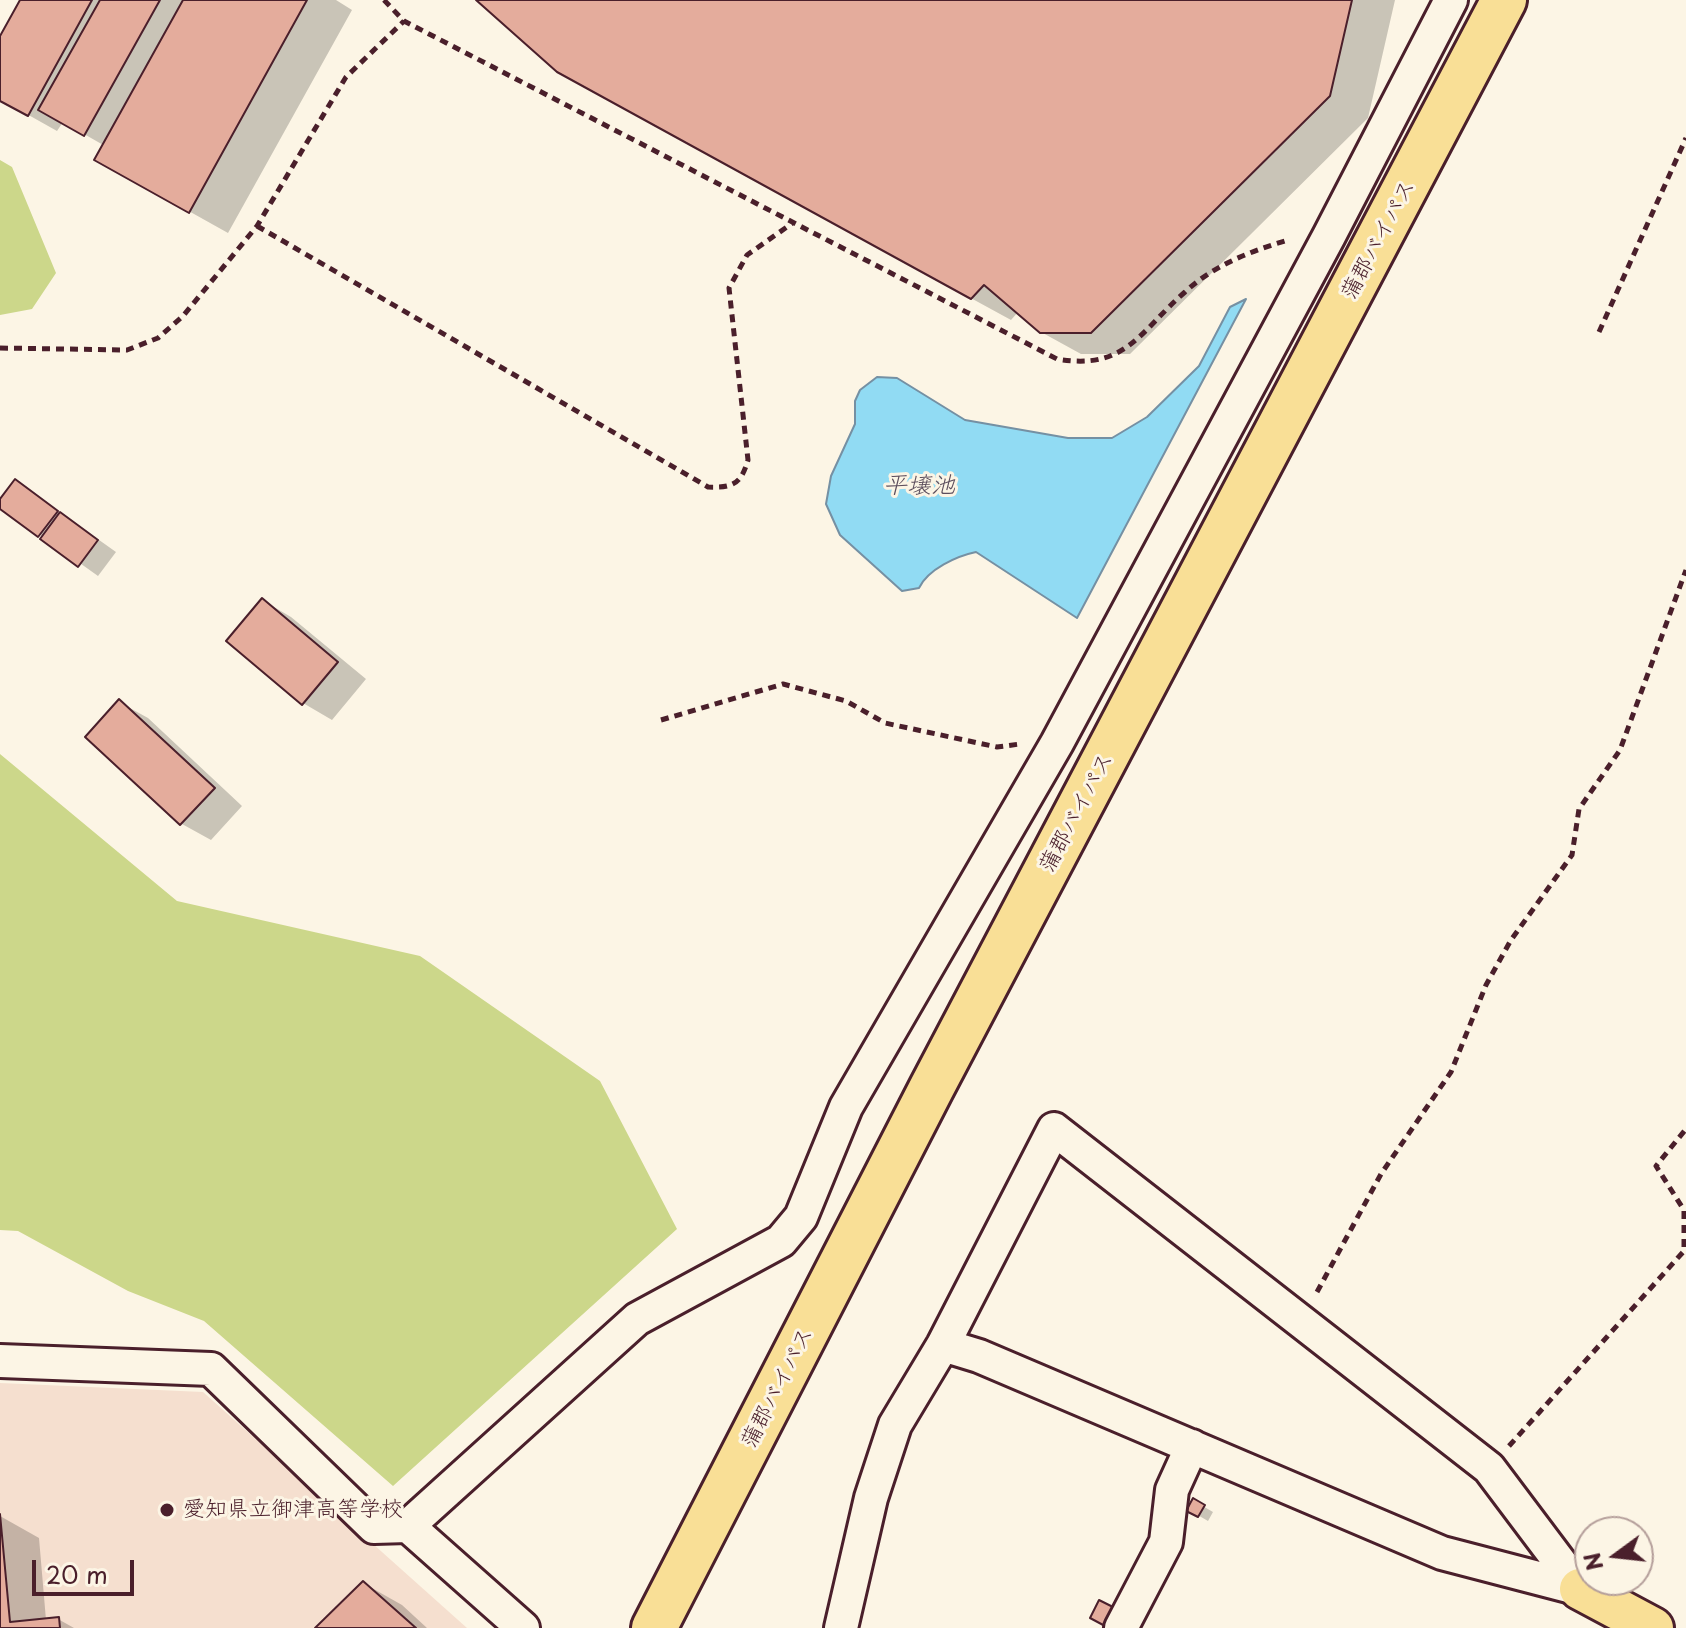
<!DOCTYPE html>
<html>
<head>
<meta charset="utf-8">
<style>
  body { margin:0 }
  #map { position:relative; width:1686px; height:1628px; overflow:hidden; background:#fcf5e5; font-family:"Playpen Sans",sans-serif }
  canvas { display:block }
  .north { position:absolute; left:1574px; top:1516px; width:80px; height:80px; box-sizing:border-box; background:#fcf5e5; border:2px solid #b59f9b; border-radius:50%; rotate:255deg; font-size:22px; font-weight:700; line-height:32px; text-align:center; color:#4a1f2b }
  .north::after { content:''; display:block; margin:auto; width:28px; height:36px; background:#4a1f2b; clip-path:polygon(50% 0,100% 100%,50% 72%,0 100%) }
  .scale { position:absolute; left:32px; top:1560px; width:102px; height:36px; box-sizing:border-box; border:4px solid #4a1f2b; border-top:0; padding-left:10px; font-size:24px; line-height:28px; white-space:nowrap; color:#4a1f2b; -webkit-text-stroke:6px #fcf5e5; paint-order:stroke }
</style>
</head>
<body>
<div id="map">
<canvas width="1686" height="1628"></canvas>
<div class="north">N</div>
<div class="scale">20 m</div>
</div>
<script>
const ctx = document.querySelector('canvas').getContext('2d');
ctx.lineJoin = 'round';
function fillPath(path, color) {
  ctx.fillStyle = color;
  ctx.fill(path, 'evenodd');
}
function strokePath(path, color, width, dash) {
  ctx.strokeStyle = color;
  ctx.lineWidth = width;
  ctx.lineCap = dash ? 'butt' : 'round';
  ctx.setLineDash(dash || []);
  ctx.stroke(path);
}
function write(font, color, halo, rows, align = 'center') {
  ctx.font = font + ' "Playpen Sans","Klee One",sans-serif';
  ctx.lineWidth = 6;
  ctx.setLineDash([]);
  ctx.textBaseline = 'middle';
  ctx.strokeStyle = halo;
  ctx.fillStyle = color;
  for (const [text, x, y, turn = 0] of rows) {
    ctx.save();
    ctx.translate(x, y);
    ctx.rotate((+turn || 0) * Math.PI / 180);
    ctx.textAlign = isNaN(turn) ? turn : align;
    if (halo) ctx.strokeText(text, 0, 0);
    ctx.fillText(text, 0, 0);
    ctx.restore();
  }
}
const built = new Path2D(`
  M0,1383L203,1392L467,1628H0Z`);
const green = new Path2D(`
  M0,160L12,167L56,273L32,309L0,315Z
  M0,754L177,901L420,956L600,1081L677,1229L393,1486L204,1321L128,1291L18,1231L0,1230Z`);
const water = new Path2D(`
  M1246,299L1077,618L976,552C957,556 928,569 919,588L902,591L840,535L826,504L831,476L855,424V401L860,390L877,377L897,378L965,420L1068,438H1112L1147,417L1199,366L1230,307Z`);
const shadow = new Path2D(`
  M22,0H336L352,10L228,233L135,181L105,146L63,122L57,131L0,99V40Z
  M479,0H1395L1368,118L1130,354H1081L1041,332L1018,312L1011,320L597,94Z
  M16,481L116,552L98,576L0,506Z
  M262,600L291,617L366,679L332,720L303,703Z
  M119,702L148,718L242,806L211,840L182,824L88,736Z
  M1194,1501L1213,1512L1208,1521L1189,1510Z
  M0,1516L39,1538L46,1620L58,1619L74,1628H0Z
  M363,1583L402,1605L427,1628H318Z`);
const building = new Path2D(`
  M20,0H92L28,116L0,101V36Z
  M100,0H160L84,136L38,110Z
  M183,0H307L189,213L94,160Z
  M476,0H1352L1330,96L1091,333H1040L984,285L971,299L557,72Z
  M15,479L58,511L38,537L0,509V499Z
  M60,512L98,540L78,567L40,539Z
  M262,598L338,662L302,705L226,641Z
  M119,699L215,788L180,825L85,737Z
  M1193,1498L1205,1505L1198,1517L1186,1511Z
  M0,1514L10,1622L59,1617L60,1628H0Z
  M363,1581L416,1628H315Z
  M1099,1600L1115,1608L1105,1626L1090,1618Z`);
const path = new Path2D(`
  M384,0L404,21L1057,359C1126,371 1140,331 1185,292C1214,265 1251,251 1288,240
  M257,226L708,487C733,488 741,484 748,460L729,288L747,255L794,222
  M1599,332L1686,138
  M0,348L127,350L158,338L183,316L257,226L346,77L404,21
  M661,720L783,684L846,701L885,723L997,747L1020,744
  M1317,1292L1381,1174L1451,1072L1486,985L1511,940L1572,855L1579,809L1620,750L1686,570
  M1509,1446L1684,1251V1210L1656,1166L1686,1129`);
const minor = new Path2D(`
  M943,1345L979,1356L1442,1553L1580,1589
  M0,1361L211,1369L374,1527L408,1526L637,1319L781,1241L801,1217L846,1107L1057,743L1329,236L1451,0
  M408,1526L523,1628
  M841,1628L871,1498L895,1425L943,1345L1054,1129L1489,1468L1580,1589
  M1121,1628L1166,1542L1172,1490L1192,1446`);
const major = new Path2D(`
  M1580,1589L1653,1628`);
const highway = new Path2D(`
  M654,1628L932,1087L1504,0`);
const markers = [
  [167,1510,8,"#4a1f2b"]
];
const streetNames = [
  ["蒲郡バイパス",1379,240,-62],
  ["蒲郡バイパス",1077,813,-62],
  ["蒲郡バイパス",778,1388,-63]
];
const poiNames = [
  ["愛知県立御津高等学校",183,1510]
];
const waterNames = [
  ["平壌池",919,486]
];
fillPath(built, '#f5dfcf');
fillPath(green, '#ccd78a');
fillPath(water, '#91dbf3');
strokePath(water, '#7590a3', 2);
fillPath(shadow, '#0003');
fillPath(building, '#e4ac9c');
strokePath(building, '#4a1f2b', 2);
strokePath(minor, '#4a1f2b', 38);
strokePath(major, '#4a1f2b', 46);
strokePath(highway, '#4a1f2b', 50);
strokePath(path, '#4a1f2b', 5, [8, 6]);
strokePath(minor, '#fcf5e5', 32);
strokePath(major, '#f9df96', 40);
strokePath(highway, '#f9df96', 44);
for (const [x, y, r, color] of markers) {
  const dot = new Path2D();
  dot.arc(x, y, r, 0, 2 * Math.PI);
  ctx.fillStyle = color;
  ctx.fill(dot);
  strokePath(dot, '#fcf5e5', 3);
}
write('22px', '#4a1f2b', '#fcf5e5', streetNames);
write('22px', '#4a1f2b', '#fcf5e5', poiNames, 'left');
write('italic 24px', '#5c4e5d', '#fcf5e5', waterNames);
</script>
</body>
</html>
